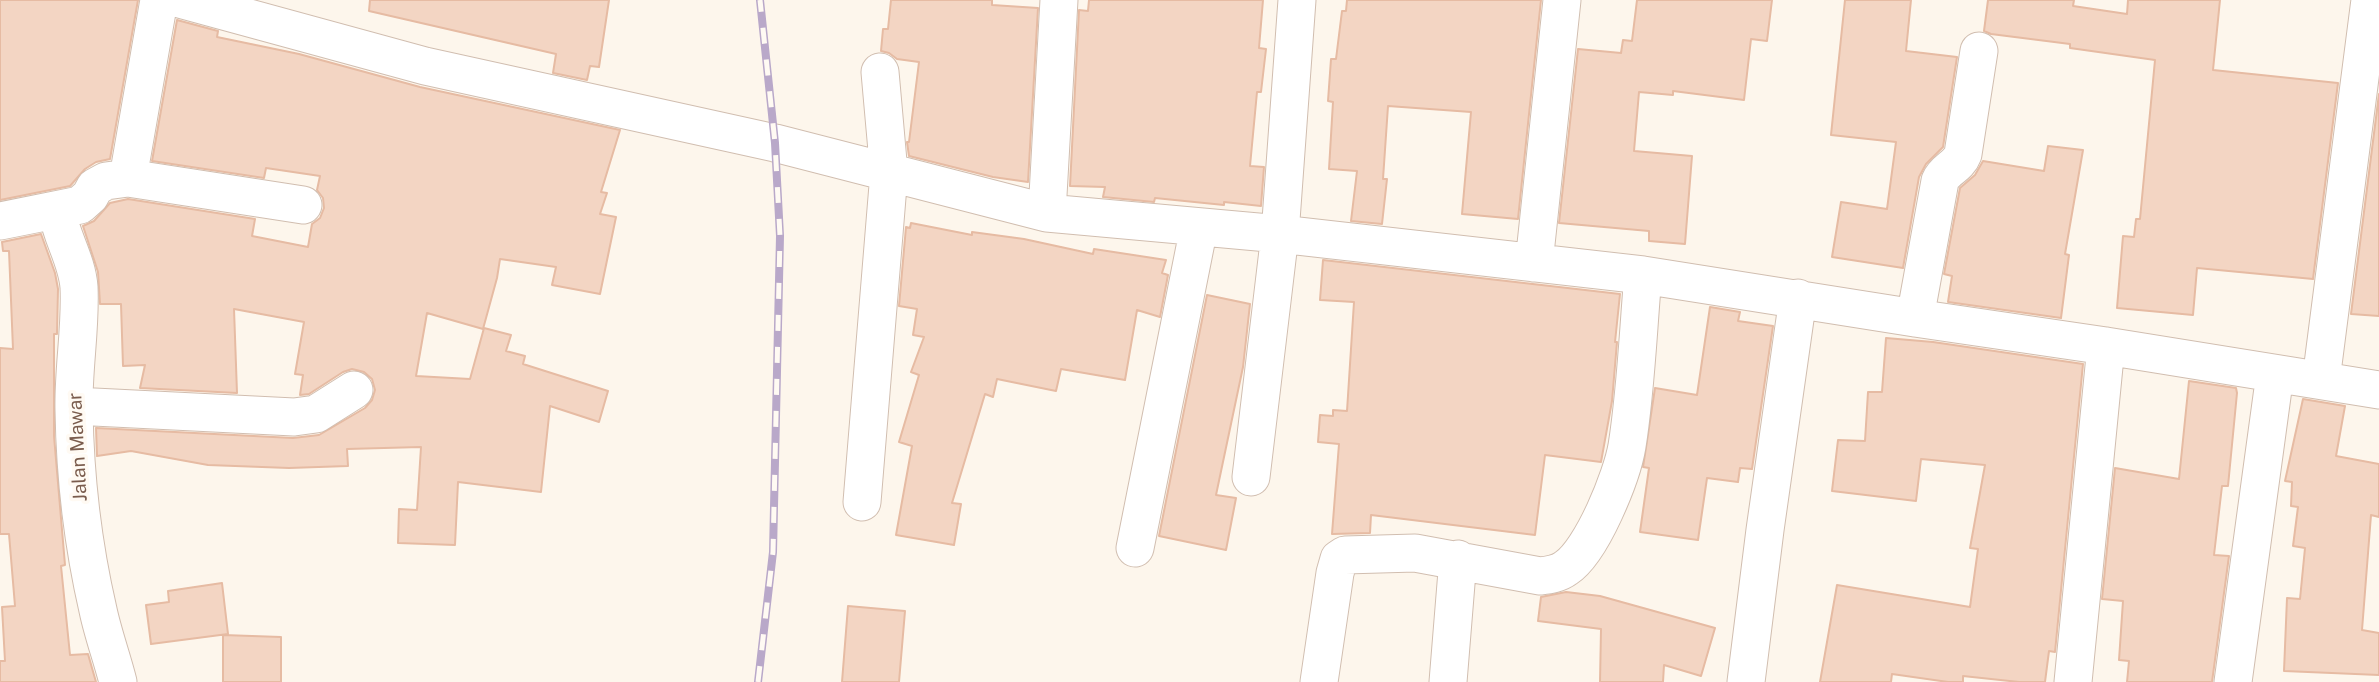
<!DOCTYPE html>
<html>
<head>
<meta charset="utf-8">
<style>
  body { margin:0 }
  canvas { display:block; background:#fdf6ec }
</style>
</head>
<body>
<canvas width="2379" height="682"></canvas>
<script>
const ctx = document.querySelector('canvas').getContext('2d');
ctx.lineJoin = 'round';
function fillPath(path, color) {
  ctx.fillStyle = color;
  ctx.fill(path, 'evenodd');
}
function strokePath(path, color, width, dash) {
  ctx.strokeStyle = color;
  ctx.lineWidth = width;
  ctx.lineCap = dash ? 'butt' : 'round';
  ctx.setLineDash(dash || []);
  ctx.stroke(path);
}
function write(font, color, halo, rows, align = 'center') {
  ctx.font = font + ' "Public Sans",sans-serif';
  ctx.lineWidth = 7;
  ctx.setLineDash([]);
  ctx.textBaseline = 'middle';
  ctx.strokeStyle = halo;
  ctx.fillStyle = color;
  for (const [text, x, y, turn = 0] of rows) {
    ctx.save();
    ctx.translate(x, y);
    ctx.rotate((+turn || 0) * Math.PI / 180);
    ctx.textAlign = isNaN(turn) ? turn : align;
    if (halo) ctx.strokeText(text, 0, 0);
    ctx.fillText(text, 0, 0);
    ctx.restore();
  }
}
const building = new Path2D(`
  M0,0H138L110,159L96,162L85,169L70,186L0,200Z
  M370,0H609L599,67L590,66L587,80L553,73L556,54L369,11Z
  M891,0H992V5L1038,8L1028,182L993,177L909,156L907,142H909L919,62L897,59L889,53L881,51L883,29H888Z
  M1089,0H1263L1259,48L1266,49L1261,92H1257L1250,166L1264,167L1261,206L1224,202V205L1155,198L1154,202L1103,197L1105,187L1070,186L1079,10L1088,11Z
  M1347,0H1541L1518,219L1462,214L1471,112L1388,106L1383,179H1387L1382,224L1351,221L1357,171L1329,169L1333,102L1328,101L1331,59H1336L1342,11H1346Z
  M1637,0H1772L1767,41L1751,39L1744,100L1673,91V95L1639,92L1634,151L1692,156L1685,244L1649,241V231L1559,223L1578,49L1621,53L1623,40L1632,41Z
  M1845,0H1911L1906,51L1957,57L1943,147L1926,164L1919,177L1903,268L1832,257L1841,202L1887,209L1896,142L1831,135Z
  M1988,0H2074L2073,6L2127,14L2128,0H2220L2213,70L2338,83L2313,279L2197,268L2193,315L2117,308L2123,236L2134,237L2136,219H2140L2155,60L2070,48V44L1991,34L1984,31Z
  M177,20L218,31L217,37L299,54L420,87L620,130L601,192L607,193L600,214L616,217L600,294L552,285L556,267L500,259L497,278L483,329L427,313L416,376L470,379L484,328L511,335L506,351L525,356L523,364L608,391L599,422L550,406L541,492L458,482L455,545L398,543L399,509L417,510L421,447L347,449L348,466L289,468L208,465L131,451L97,456L96,428L293,438L319,435L365,408L372,400L375,390L372,379L364,372L352,369L343,372L309,394L300,395L303,375L295,374L304,322L234,309L237,393L140,388L145,365L123,366L121,304H100L98,272L83,226L94,221L110,203L128,199L255,219L252,236L308,247L312,224L320,218L324,208L323,198L317,190L320,176L266,168L264,178L152,161Z
  M2379,94V316L2351,314Z
  M2048,146L2083,150L2065,254L2069,255L2061,318L1948,302L1952,276L1944,274L1960,188L1975,175L1983,161L2044,171Z
  M911,223L972,235V232L1024,239L1093,254L1094,249L1166,260L1162,273L1168,275L1160,317L1137,310L1125,380L1061,369L1056,391L997,379L993,397L985,394L952,503L961,504L954,545L896,535L912,446L899,442L919,375L911,372L924,337L913,335L917,309L899,306L906,227L910,228Z
  M41,234L55,273L58,289L57,334H54V436L65,565L61,566L70,655L88,654L96,682H0V661H5L2,607L15,606L9,534H0V348L13,349L9,251H3L2,242Z
  M1323,260L1620,294L1615,342H1617L1612,401L1601,462L1545,455L1535,535L1371,515L1370,533L1332,534L1339,444L1318,442L1320,415L1333,416V410L1347,411L1354,302L1320,300Z
  M1207,295L1250,304L1243,367L1216,495L1236,498L1226,550L1159,536Z
  M1710,307L1740,312L1738,321L1773,326L1752,469L1740,468L1738,482L1707,478L1698,540L1640,532L1649,468L1643,467L1655,388L1697,395Z
  M1886,338L1933,342L2083,364L2055,652L2049,651L2045,682H2019L1963,676V682H1948L1892,674L1891,682H1820L1837,585L1970,607L1978,549L1970,548L1985,465L1921,459L1916,501L1832,491L1838,440L1865,441L1868,392H1882Z
  M2189,381L2236,388L2237,393L2228,486H2222L2214,555L2229,556L2212,682H2127L2129,661L2119,660L2123,601L2102,599L2115,468L2179,479Z
  M2303,399L2345,406L2336,456L2379,464V517L2371,515L2362,630L2379,633V675L2284,671L2287,598L2300,599L2305,548L2293,546L2298,507L2291,506L2292,482L2285,481Z
  M222,583L228,634L151,644L146,605L169,602L168,591Z
  M1566,592L1600,596L1715,628L1701,676L1664,665L1663,682H1600L1601,629L1538,621L1541,597Z
  M848,606L905,611L899,682H842Z
  M223,635L281,637V682H223Z`);
const minor = new Path2D(`
  M183,0L425,66L775,143L1047,213L1280,234L1643,275L1915,318L2106,346L2379,390
  M128,178L159,0
  M57,211C61,237 77,260 79,287C81,328 73,369 74,410C75,476 83,545 98,610C103,634 112,658 118,682
  M1047,213L1059,0
  M0,221L80,205L90,196L95,187L106,181L128,178L303,205
  M1534,263L1562,0
  M1915,318L1940,181C1945,169 1958,167 1963,154L1979,51
  M2321,380L2370,0
  M74,406L294,417L316,414L354,390
  M1251,477L1280,234L1297,0
  M862,502L889,173L880,72
  M1135,548L1199,227
  M1319,682L1335,573L1339,559L1345,555L1415,553L1540,576C1549,575 1558,574 1566,568C1592,551 1622,476 1627,446C1636,390 1638,332 1643,275
  M1448,682L1458,559
  M1746,682L1765,530L1798,298
  M2073,682L2106,346
  M2233,682L2275,374`);
const rail = new Path2D(`
  M758,682L773,552L780,236L775,143L760,0`);
const streetNames = [
  ["Jalan Mawar",78,447,-93]
];
fillPath(building, '#f3d5c3');
strokePath(building, '#e6bba3', 2);
strokePath(minor, '#d1beb0', 39);
strokePath(minor, '#fff', 37);
strokePath(rail, '#b9a8c9', 8);
strokePath(rail, '#fffaf3', 5, [16]);
write('19px', '#7a5c4d', '#fffaf3', streetNames);
</script>
</body>
</html>
